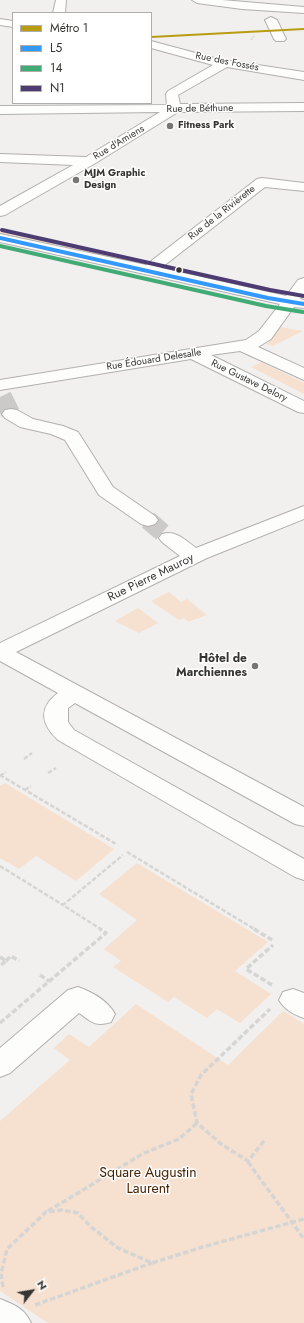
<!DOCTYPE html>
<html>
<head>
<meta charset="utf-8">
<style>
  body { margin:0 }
  #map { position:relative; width:304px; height:1323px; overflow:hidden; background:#f2f0ee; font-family:Jost,sans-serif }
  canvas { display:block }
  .legend { position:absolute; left:12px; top:12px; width:140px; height:92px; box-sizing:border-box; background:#fff; border:1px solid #aeaead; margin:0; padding:5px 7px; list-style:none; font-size:12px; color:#353433 }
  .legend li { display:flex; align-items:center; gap:8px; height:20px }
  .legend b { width:20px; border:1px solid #aeaead }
  .north { position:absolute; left:12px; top:1271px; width:40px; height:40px; -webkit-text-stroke:3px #fff; paint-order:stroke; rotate:59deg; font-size:11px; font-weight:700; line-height:16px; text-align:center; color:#353433 }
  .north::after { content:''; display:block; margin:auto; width:14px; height:18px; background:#353433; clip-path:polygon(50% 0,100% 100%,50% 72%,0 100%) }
</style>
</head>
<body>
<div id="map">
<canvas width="304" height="1323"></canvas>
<ul class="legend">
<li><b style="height:5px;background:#b89c12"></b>Métro 1</li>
<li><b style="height:5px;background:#39f"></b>L5</li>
<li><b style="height:5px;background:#40ab75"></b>14</li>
<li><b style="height:5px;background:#4d3c71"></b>N1</li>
</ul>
<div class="north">N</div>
</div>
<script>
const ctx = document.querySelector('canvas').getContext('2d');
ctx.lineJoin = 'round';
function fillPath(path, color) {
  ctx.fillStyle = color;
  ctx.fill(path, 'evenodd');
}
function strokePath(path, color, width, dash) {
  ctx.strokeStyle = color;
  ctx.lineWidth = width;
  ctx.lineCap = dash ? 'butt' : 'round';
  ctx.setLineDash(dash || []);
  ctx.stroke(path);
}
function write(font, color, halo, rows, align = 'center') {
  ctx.font = font + ' Jost,sans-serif';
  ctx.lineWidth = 3;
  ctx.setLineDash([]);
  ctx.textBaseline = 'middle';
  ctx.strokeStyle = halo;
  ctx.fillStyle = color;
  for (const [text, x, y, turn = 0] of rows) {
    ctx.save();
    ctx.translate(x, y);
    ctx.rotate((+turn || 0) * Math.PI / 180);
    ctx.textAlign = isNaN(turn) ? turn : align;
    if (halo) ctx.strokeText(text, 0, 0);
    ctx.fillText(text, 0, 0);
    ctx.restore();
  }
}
const green = new Path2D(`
  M0,229L58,242L54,246L0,234Z
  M66,244L141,261L137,264L62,247Z
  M228,279L270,288L266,293L224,284Z
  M280,327L303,331L273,346L267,344Z
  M261,362L304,383V394L251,367Z
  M169,592L181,602L187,599L207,615L188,622L184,618L179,620L151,601Z
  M138,608L158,623L139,633L115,621Z
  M5,783L114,849L76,881L36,856L19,869L0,858V786Z
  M137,863L268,942L235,971L271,994L240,1023L217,1009L207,1018L174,997L168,1002L113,967L121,961L104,949L137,920L99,894Z
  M136,1004L228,1065L283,1011L304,1024V1323H48L0,1291V1121L70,1060L54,1048L69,1034L89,1047Z`);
const minorTunnel = new Path2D(`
  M2,396L11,414
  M148,520L169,538`);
const pathFar2 = new Path2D(`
  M251,40L254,36`);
const pathFar1 = new Path2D(`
  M24,759L32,753
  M48,773L56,768
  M0,775L116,844
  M0,776L6,772
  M25,790L31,786
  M127,852L256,930
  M0,866L63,905
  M102,930L63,905L123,855`);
const path = new Path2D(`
  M254,929L272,940
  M0,957L6,961L0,966
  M6,961L11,956L19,961
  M40,975L49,981
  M272,985L246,969L273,945
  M0,1023L106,933L100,929
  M264,1141L248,1161L221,1144L197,1123L191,1094L201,1075L270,1009
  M248,1162L304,1239
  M48,1211L144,1153L179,1139L197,1123
  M3,1287L1,1274L7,1249L46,1212L62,1210L78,1213L90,1226L118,1248L152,1263L206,1246L304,1219
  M35,1305L152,1263`);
const minor = new Path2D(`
  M56,0H66L65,13H53Z
  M192,0H222L304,7V13L242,9L197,3Z
  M271,17L277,20L286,39L284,41H276L274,39L265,20Z
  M0,19L13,21V27L0,25Z
  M151,41L218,59L304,72V80L227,67L178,95L180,104L304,103V111L178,112L94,164L5,215L0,216V206L73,165L0,162V154L86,157L160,112L0,114V106L167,105L166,94L168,91L213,65L151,48Z
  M262,178L304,183V191L265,187L161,268L286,296L298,280L304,278V294L300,299L304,300V308L294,307L271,339L258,347L304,368V380L240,351L211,355L304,401V413L298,412L191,359L0,390V380L246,340L259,331L280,304L0,242V234L146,265L257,179Z
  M11,409L17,410L33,419L63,426L78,432L113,487L155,516L158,520L155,524L148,526L141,524L99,495L65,440L51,434L20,427L5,418L2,414L5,410Z
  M304,506V519L207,558L16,652L304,807V826L295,824L75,703L68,708V722L74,730L304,859V880L295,877L58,740C41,724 38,708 58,693L0,661V643L180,556L162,542L159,538L162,534C176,530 185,540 196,548Z
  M78,987C92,992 108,1001 115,1014L111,1022C95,1027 92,1022 79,1013L10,1073L0,1077V1048L68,990Z
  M293,989L304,993V1018C293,1014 285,1010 279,1000L283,992Z
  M0,1299C15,1305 24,1308 31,1323H0Z`);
const bus1 = new Path2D(`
  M0,238L268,298L304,304`);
const bus2 = new Path2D(`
  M0,246L266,306L303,312`);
const bus3 = new Path2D(`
  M2,230L270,290L304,296`);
const metro1 = new Path2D(`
  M304,28V30L151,38V36Z`);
const markers = [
  [170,126,4,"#777674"],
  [76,180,4,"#777674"],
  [179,270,3.5,"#353433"],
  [255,666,4,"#777674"]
];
const farStreetnames = [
  ["Rue des Fossés",227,62,11],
  ["Rue de Béthune",200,109,-1],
  ["Rue d'Amiens",119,143,-31],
  ["Rue de la Rivièrette",222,213,-38],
  ["Rue Édouard Delesalle",154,360,-9],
  ["Rue Gustave Delory",249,381,26]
];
const farPoinames = [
  ["Fitness Park",178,126],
  ["MJM Graphic",84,174],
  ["Design",84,186]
];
const streetNames = [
  ["Rue Pierre Mauroy",151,578,-26]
];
const poiNames = [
  ["Hôtel de",247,659],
  ["Marchiennes",247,673]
];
const nearParknames = [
  ["Square Augustin",148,1174],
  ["Laurent",148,1190]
];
fillPath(green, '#f6e0cf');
strokePath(minorTunnel, '#cccac9', 19, [19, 10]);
strokePath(minor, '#b1b0af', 2);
strokePath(pathFar2, '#d5d5d4', 1.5, [2, 1]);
strokePath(pathFar1, '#d5d5d4', 2.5, [4.5, 2]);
strokePath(path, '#d5d5d4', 3.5, [5.5, 2.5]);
fillPath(minor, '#fdfdfc');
strokePath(bus1, '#39f', 4);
strokePath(bus2, '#40ab75', 4);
strokePath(bus3, '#4d3c71', 4);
fillPath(metro1, '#b89c12');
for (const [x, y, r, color] of markers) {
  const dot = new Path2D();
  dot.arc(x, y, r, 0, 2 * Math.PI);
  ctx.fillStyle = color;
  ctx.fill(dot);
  strokePath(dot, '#fff', 1.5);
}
write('10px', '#353433', '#fff', farStreetnames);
write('bold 10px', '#353433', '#fff', farPoinames, 'left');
write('12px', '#353433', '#fff', streetNames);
write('bold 12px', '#353433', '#fff', poiNames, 'right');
write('14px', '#462200', '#fff', nearParknames);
</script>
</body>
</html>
